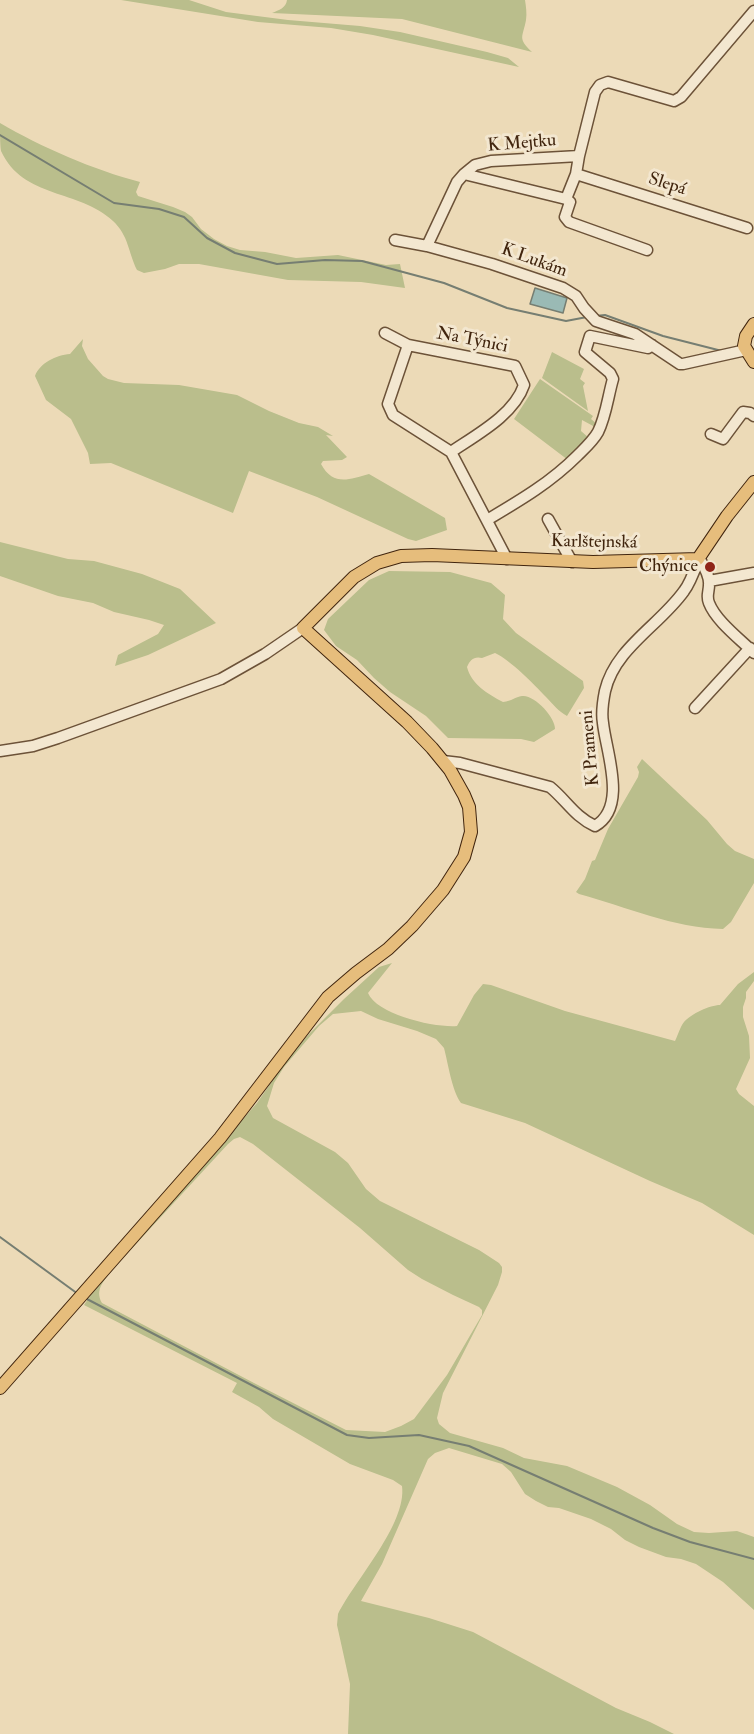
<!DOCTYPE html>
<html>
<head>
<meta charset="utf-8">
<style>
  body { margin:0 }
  canvas { display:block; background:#ecdab7 }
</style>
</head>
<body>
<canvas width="754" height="1734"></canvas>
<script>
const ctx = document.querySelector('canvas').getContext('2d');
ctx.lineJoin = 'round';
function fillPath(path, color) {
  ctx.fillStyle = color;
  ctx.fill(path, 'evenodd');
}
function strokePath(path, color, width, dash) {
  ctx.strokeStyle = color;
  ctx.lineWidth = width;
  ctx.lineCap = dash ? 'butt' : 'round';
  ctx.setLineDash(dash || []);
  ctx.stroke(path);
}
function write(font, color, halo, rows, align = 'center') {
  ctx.font = font + ' "IM FELL Double Pica",serif';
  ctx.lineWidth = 6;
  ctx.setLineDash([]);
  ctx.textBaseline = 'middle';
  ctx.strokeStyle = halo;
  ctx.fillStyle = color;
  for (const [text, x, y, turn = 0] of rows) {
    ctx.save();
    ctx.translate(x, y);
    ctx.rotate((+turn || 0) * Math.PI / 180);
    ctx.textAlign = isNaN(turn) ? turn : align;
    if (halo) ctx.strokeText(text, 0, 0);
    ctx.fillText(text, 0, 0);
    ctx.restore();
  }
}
const green = new Path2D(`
  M121,0H189L226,12L288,20L360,26L400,32L487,52L508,58L519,67L373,35L331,28L258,22Z
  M287,0H525C526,7 527,13 526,20C523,37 517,38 532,52L402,19L272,13C279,10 286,8 287,0Z
  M0,123C41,147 94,170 140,182L136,192L138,196L173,207L185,212L192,217L201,229L214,239L227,246L240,250L265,252L296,258L338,255L386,265L400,264L405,288L361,282L288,280L199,264H179L165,269L144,273L137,270C128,252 129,236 113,221C79,189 23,199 1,151C0,144 0,132 0,123Z
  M83,339L82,346L88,359L103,376L108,379L124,383L179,385L237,395L269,411L299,423L318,427L333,436L326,435L347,457L342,460L323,461L321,464C333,486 348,480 369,474L445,518L447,530L416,541L408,539L317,497L249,471L233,513L111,463L90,464L88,453L71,419L46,400L35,376C40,363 56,355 70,354Z
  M552,352L584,369L580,379L585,383L583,386L588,411L542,378Z
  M540,379L593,416L591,419L597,424L595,427L582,420L581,431L589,438L568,460L514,419Z
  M0,542L68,559L94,561L142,574L180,589L216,623L148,655L115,666L118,655L158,634L164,625L149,620L114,612L93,603L58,596L0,576Z
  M389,571L450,572L491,583L505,595L503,619L516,633L583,681L584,688L567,716C558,711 554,705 546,697C534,684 510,660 495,653L482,658C474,656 470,660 467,667C471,684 488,694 503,702C512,701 515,697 522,696C534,694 556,718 555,729L534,742L521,739L448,738L426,716L390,692L374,678L357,660L336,646L324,630L328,619L369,580Z
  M642,759L707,820L727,844L735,851L754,859V883L731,922L723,929C673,928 627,907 579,894L576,892L585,879L592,861L595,860L608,829L638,777L639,772L637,767Z
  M392,963L368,993C377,1015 436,1028 457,1026L474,995L483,984L491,985L565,1011L675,1041C678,1035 680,1027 684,1022C691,1014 710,1005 720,1005L738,984L754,972V981L746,992V998L743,1007V1017L749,1036L750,1058L736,1089L739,1094L754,1106V1235L702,1203L650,1181L525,1123L461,1103C452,1091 448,1063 444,1048L436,1039L417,1031L378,1019L361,1011L333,1014L319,1026L284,1067L274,1083L267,1106L273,1118L335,1152L348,1163L366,1189L380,1201L479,1250L499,1263L502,1267V1272L498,1285L443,1393L437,1418L439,1424L450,1433L503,1448L524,1458L567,1466L617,1487L650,1505L677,1524L694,1532L709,1533L737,1531L754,1537V1610L723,1582L696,1564L681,1559L666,1557L639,1547L625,1540L611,1529L591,1519L559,1508L548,1507L536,1501L525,1494L511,1472L502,1464L449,1448L435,1453L428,1459L382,1564L361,1601L429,1618L473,1632L616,1708L650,1722L674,1734H348L350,1684L337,1625L338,1614C355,1580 407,1524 402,1486L393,1480L350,1464L273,1419L259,1407L232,1392L237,1383L84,1305L96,1287L257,1103L286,1061L308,1035L344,999L379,967ZM240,1137L253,1144L360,1228L408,1270L422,1279L453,1295L479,1307L482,1310V1315L447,1375L414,1419L401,1426L385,1432L346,1430L254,1383L102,1303C94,1289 105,1280 113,1269L228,1144L234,1139Z`);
const water = new Path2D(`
  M535,288L567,298L563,313L530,304Z`);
const stream = new Path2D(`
  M0,135L114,203L159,209L184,217L207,238L235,253L277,264L325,260L362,261L444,283L507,308L566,321L587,317
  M595,316L605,315L663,336L722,351
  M0,1237L78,1294
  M85,1298L347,1435L369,1438L419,1435L469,1446L653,1528L690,1542L754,1559`);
const minor = new Path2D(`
  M464,174L566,199L576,174L579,156L595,92L600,85L608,82L674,101L681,97L754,11
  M576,174L747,228
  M566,199L570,202L565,217L569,222L647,250
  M395,240L427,246L492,264L563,288L576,296L584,308L596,321L635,334L680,364H683L746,350
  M427,246L457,182L464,174L475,165L491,161L579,156
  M385,333L408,345L515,366L524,385C514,415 476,435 451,452
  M408,345L388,404L393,415L451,452L507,559
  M711,434L723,439L743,412L750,413L754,416
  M548,519L572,562
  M487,520C519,501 550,483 577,456C585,448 593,441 598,432C606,416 608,396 613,379L610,373L585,352L590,336L648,348L652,345
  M699,558C703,565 710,575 709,585C709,592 706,596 709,603C716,621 740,639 754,653
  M709,581L754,573
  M695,708L750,648
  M0,751L33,746L58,738L221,679L265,654L303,628
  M443,761L460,763L550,787C566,800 575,817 595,826C628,807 606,752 603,723C601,712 603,701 605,691C615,648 660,625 684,591C691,582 695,569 699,558`);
const major = new Path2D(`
  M754,324L746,336L744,346L754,362
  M0,1388L220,1138L328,997L356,973L388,949L412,926L443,890L464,857L471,832L469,807L464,795L450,770L432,748L407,722L303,628L354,577L377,563L401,556L432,555L593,562L698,559L727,516L754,482`);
const markers = [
  [710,567,6,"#8f2418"]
];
const streetNames = [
  ["K Mejtku",522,144,-5],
  ["Slepá",667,185,18],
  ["K Lukám",534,261,20],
  ["Na Týnici",472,341,11],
  ["Karlštejnská",594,543,1],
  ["K Prameni",591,748,-95]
];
const poiNames = [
  ["Chýnice",698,567]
];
fillPath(green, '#babe8c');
fillPath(water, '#9abab5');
strokePath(water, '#767e72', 1.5);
strokePath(stream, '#767e72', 2);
strokePath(minor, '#6c5238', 13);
strokePath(major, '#41250e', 14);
strokePath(minor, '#f3e7d0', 10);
strokePath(major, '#e6bd7c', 12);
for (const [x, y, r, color] of markers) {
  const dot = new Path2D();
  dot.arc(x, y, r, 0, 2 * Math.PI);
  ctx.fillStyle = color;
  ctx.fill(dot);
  strokePath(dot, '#f3e7d0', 2);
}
write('18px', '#41250e', '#f3e7d0', streetNames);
write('18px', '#41250e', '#f3e7d0', poiNames, 'right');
</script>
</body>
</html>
